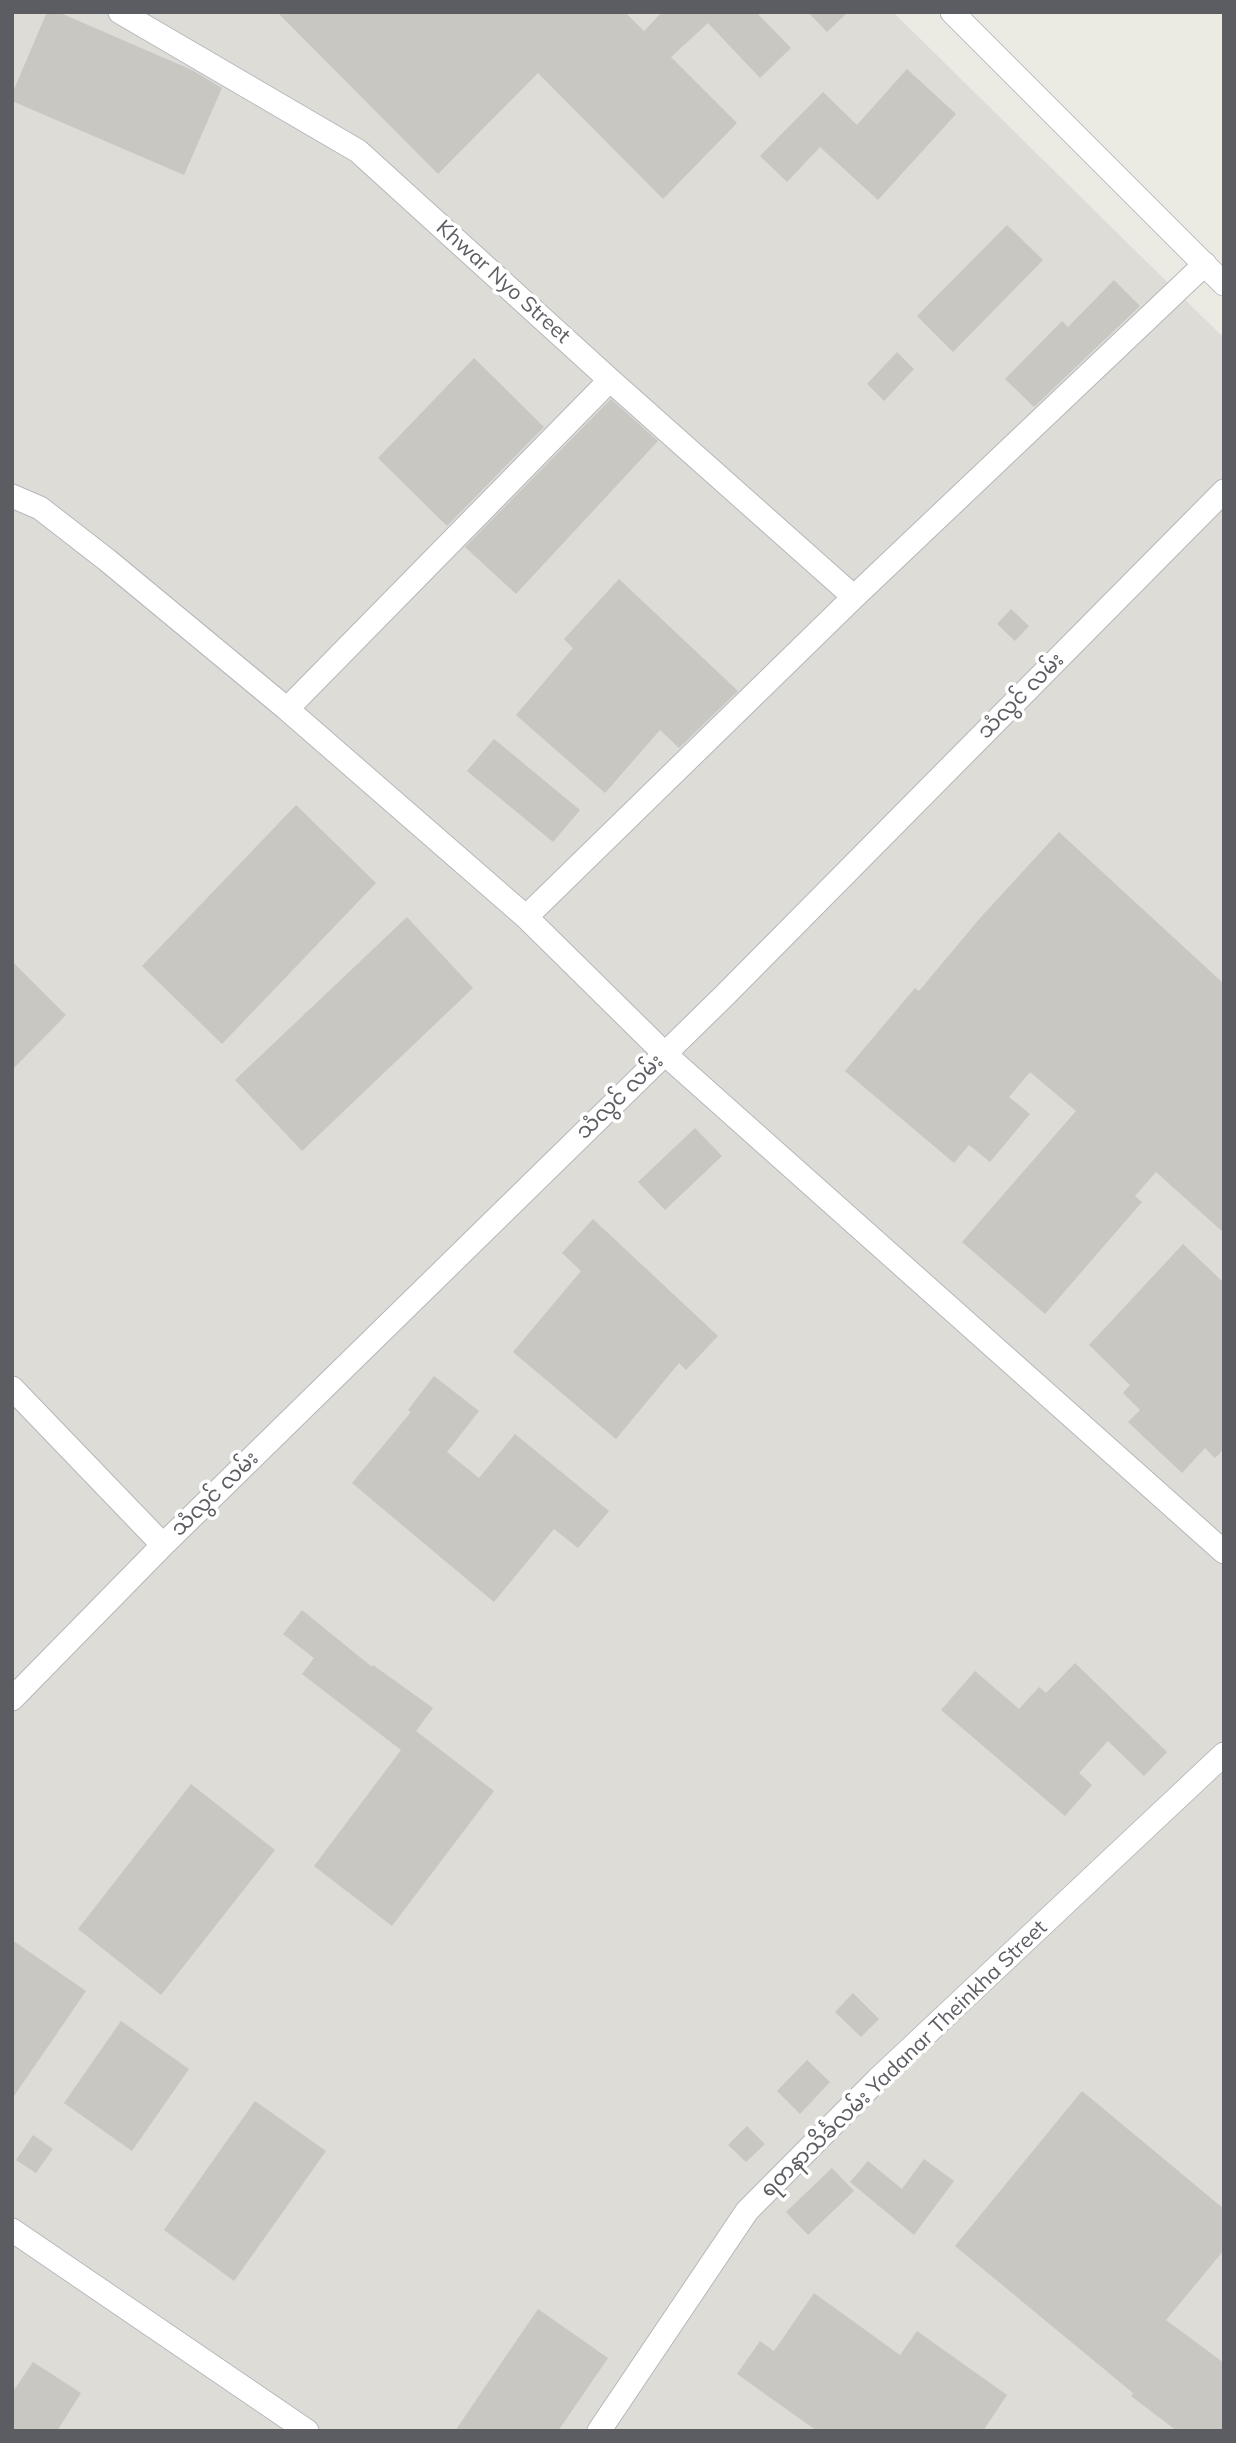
<!DOCTYPE html>
<html>
<head>
<meta charset="utf-8">
<style>
  body { margin:0 }
  #map { position:relative; width:1236px; height:2443px; overflow:hidden; background:#ecebe3; font-family:Mulish,sans-serif }
  canvas { display:block }
  .frame { position:absolute; inset:0; border:14px solid #5b5d62; pointer-events:none }
</style>
</head>
<body>
<div id="map">
<canvas width="1236" height="2443"></canvas>
<div class="frame"></div>
</div>
<script>
const ctx = document.querySelector('canvas').getContext('2d');
ctx.lineJoin = 'round';
function fillPath(path, color) {
  ctx.fillStyle = color;
  ctx.fill(path, 'evenodd');
}
function strokePath(path, color, width, dash) {
  ctx.strokeStyle = color;
  ctx.lineWidth = width;
  ctx.lineCap = dash ? 'butt' : 'round';
  ctx.setLineDash(dash || []);
  ctx.stroke(path);
}
function write(font, color, halo, rows, align = 'center') {
  ctx.font = font + ' Mulish,"Noto Sans Myanmar",sans-serif';
  ctx.lineWidth = 7;
  ctx.setLineDash([]);
  ctx.textBaseline = 'middle';
  ctx.strokeStyle = halo;
  ctx.fillStyle = color;
  for (const [text, x, y, turn = 0] of rows) {
    ctx.save();
    ctx.translate(x, y);
    ctx.rotate((+turn || 0) * Math.PI / 180);
    ctx.textAlign = isNaN(turn) ? turn : align;
    if (halo) ctx.strokeText(text, 0, 0);
    ctx.fillText(text, 0, 0);
    ctx.restore();
  }
}
const industrial = new Path2D(`
  M12,12H893L1224,338V2431H12Z`);
const building = new Path2D(`
  M47,12H58L192,70L222,88L184,175L12,101V94Z
  M277,12H625L644,31L662,12H756L791,48L760,78L708,23L671,57L737,123L663,199L538,73L438,174Z
  M808,12H848L827,32Z
  M907,69L956,114L878,200L820,147L787,182L760,156L823,92L857,125Z
  M1007,225L1043,260L953,352L917,316Z
  M1114,280L1140,306L1034,407L1005,379L1062,321L1068,327Z
  M897,352L914,369L884,401L867,384Z
  M474,358L544,427L447,526L378,458Z
  M611,399L658,441L516,594L465,547Z
  M619,579L738,691L679,748L660,730L605,793L516,715L573,648L564,639Z
  M1011,609L1029,626L1015,641L997,624Z
  M494,739L580,810L553,842L467,771Z
  M296,805L376,883L222,1044L142,966Z
  M1059,832L1224,984V1233L1156,1172L1135,1196L1142,1202L1045,1314L962,1242L1076,1111L1030,1072L1009,1097L1030,1114L990,1162L969,1145L954,1163L845,1071L915,988L919,991L981,917Z
  M407,917L473,988L302,1151L235,1080Z
  M12,961L66,1015L12,1070Z
  M695,1128L722,1156L665,1210L638,1182Z
  M593,1219L718,1336L686,1370L679,1363L616,1439L513,1352L581,1271L562,1253Z
  M1183,1244L1224,1283V1449L1215,1458L1205,1448L1182,1473L1128,1422L1140,1410L1123,1393L1130,1385L1089,1345Z
  M434,1376L479,1411L447,1452L479,1478L515,1434L609,1511L578,1548L554,1529L494,1602L352,1483L411,1412L408,1410Z
  M302,1610L372,1667L373,1665L433,1708L416,1731L494,1791L392,1926L314,1866L401,1750L302,1674L314,1658L283,1634Z
  M1075,1663L1167,1752L1144,1776L1108,1741L1079,1773L1092,1785L1065,1816L941,1710L975,1671L1019,1709L1039,1687L1046,1693Z
  M191,1784L275,1850L161,1995L78,1929Z
  M12,1940L86,1991L12,2099Z
  M853,1993L879,2019L861,2037L835,2012Z
  M121,2021L189,2069L132,2151L64,2103Z
  M807,2060L830,2082L800,2114L777,2091Z
  M1082,2091L1224,2209V2250L1166,2320L1224,2363V2431H1177L1131,2396L1133,2393L955,2246Z
  M255,2101L326,2151L234,2281L164,2230Z
  M747,2126L765,2144L746,2162L728,2145Z
  M33,2135L53,2149L36,2173L16,2160Z
  M924,2159L954,2181L914,2235L850,2182L868,2161L902,2189Z
  M832,2168L854,2191L808,2235L786,2212Z
  M814,2293L900,2355L917,2331L1007,2395L983,2431H817L737,2374L760,2341L774,2351Z
  M538,2309L608,2358L558,2431H455Z
  M33,2362L81,2393L57,2431H12V2393Z`);
const minor = new Path2D(`
  M120,12L358,151L610,380L854,597
  M952,12L1224,284
  M12,496L40,508L107,560L287,709L526,917L665,1054L1224,1552
  M287,709L610,380
  M526,917L854,597L1205,264
  M12,1388L163,1545
  M12,1699L163,1545L724,996L1224,491
  M12,2230L307,2431
  M599,2431L747,2211L877,2080L1224,1754`);
const streetNames = [
  ["Khwar Nyo Street",503,282,42],
  ["သံလွင် လမ်း",1021,696,-45],
  ["သံလွင် လမ်း",620,1097,-44],
  ["သံလွင် လမ်း",215,1494,-44],
  ["ရတနာသိင်္ခလမ်း Yadanar Theinkha Street",904,2059,-44]
];
fillPath(industrial, '#dedcd7');
fillPath(building, '#c9c7c2');
strokePath(minor, '#b5b7bc', 25);
strokePath(minor, '#fff', 23);
write('21px', '#5b5d62', '#fff', streetNames);
</script>
</body>
</html>
